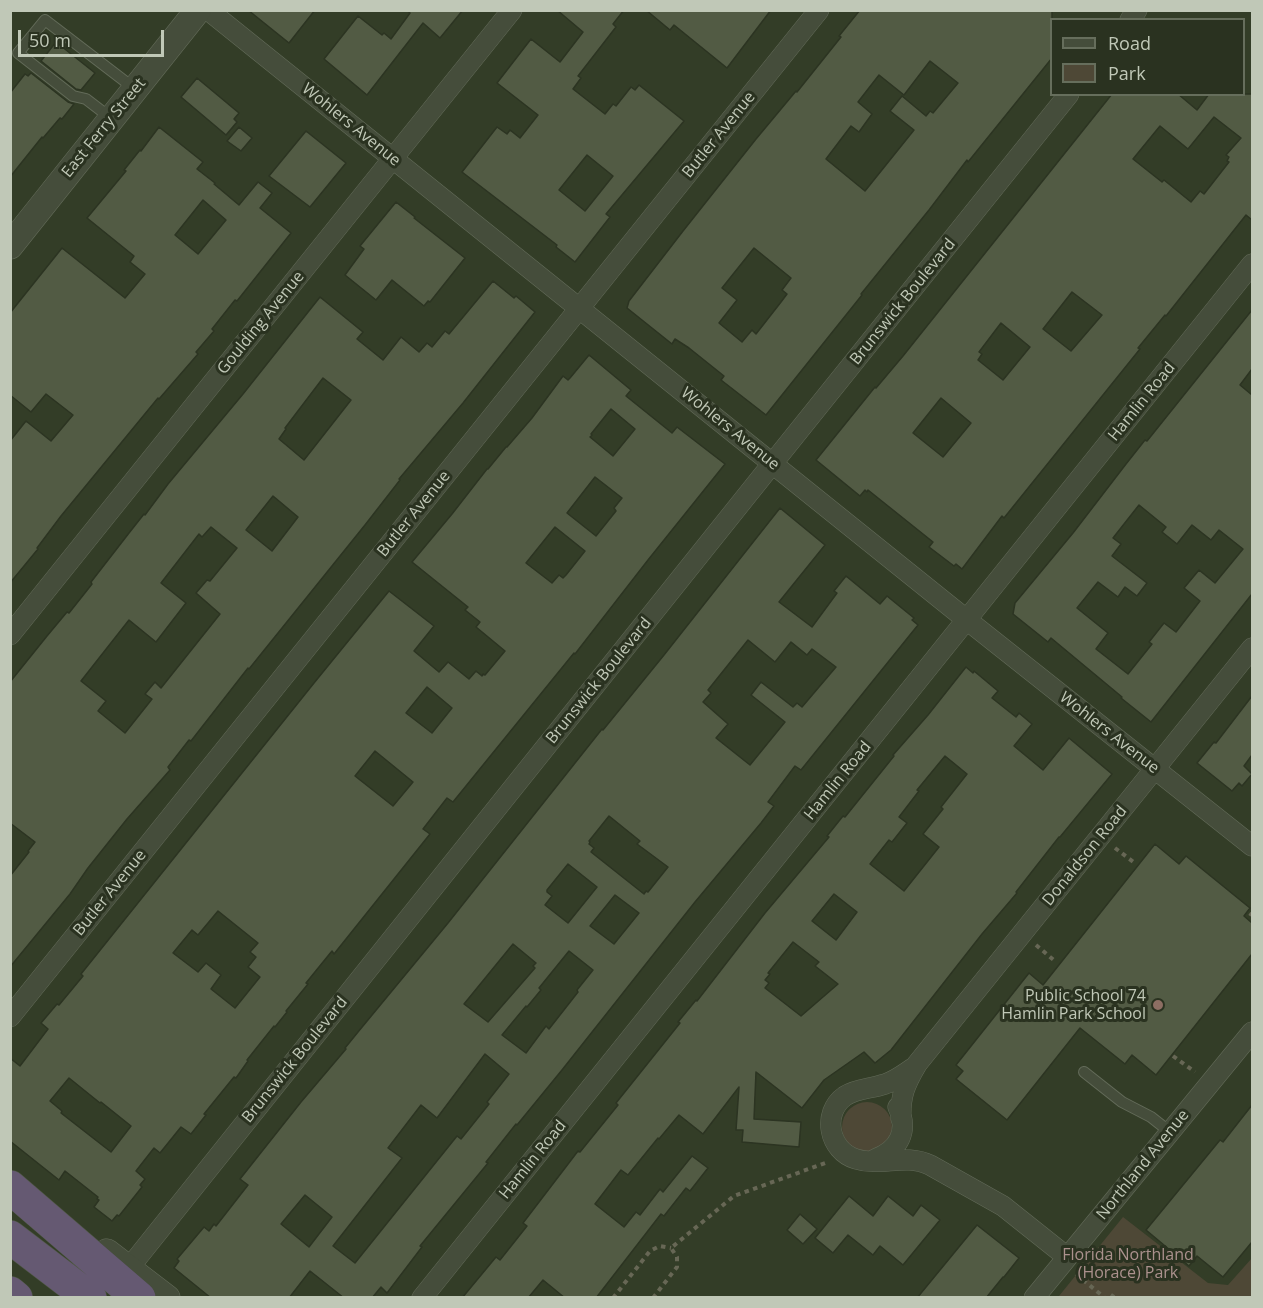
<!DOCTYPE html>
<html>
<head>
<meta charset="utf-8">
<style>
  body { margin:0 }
  #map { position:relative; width:1263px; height:1308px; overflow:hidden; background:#333d27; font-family:"Open Sans",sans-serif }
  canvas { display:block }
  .frame { position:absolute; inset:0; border:12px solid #c0c8b7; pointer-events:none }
  .legend { position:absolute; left:1050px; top:18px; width:195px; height:78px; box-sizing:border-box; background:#2a3220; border:2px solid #666e5c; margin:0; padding:8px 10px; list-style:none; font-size:18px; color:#c0c8b7 }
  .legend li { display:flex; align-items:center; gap:12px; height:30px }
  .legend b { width:30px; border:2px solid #666e5c }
  .scale { position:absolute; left:18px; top:30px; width:146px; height:27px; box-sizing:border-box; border:3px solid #c0c8b7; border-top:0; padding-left:8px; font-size:18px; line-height:21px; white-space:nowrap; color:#c0c8b7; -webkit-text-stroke:4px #2a3220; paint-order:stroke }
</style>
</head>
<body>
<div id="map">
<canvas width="1263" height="1308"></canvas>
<div class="frame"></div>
<ul class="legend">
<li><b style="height:8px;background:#454d3b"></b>Road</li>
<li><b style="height:16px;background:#4e4836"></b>Park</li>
</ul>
<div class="scale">50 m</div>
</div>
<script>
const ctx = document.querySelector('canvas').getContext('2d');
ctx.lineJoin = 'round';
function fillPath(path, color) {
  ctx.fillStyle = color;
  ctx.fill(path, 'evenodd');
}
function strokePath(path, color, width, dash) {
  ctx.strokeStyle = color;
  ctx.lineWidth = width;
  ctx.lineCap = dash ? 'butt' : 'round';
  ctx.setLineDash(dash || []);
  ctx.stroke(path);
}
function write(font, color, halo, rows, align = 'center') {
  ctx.font = font + ' "Open Sans",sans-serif';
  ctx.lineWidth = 6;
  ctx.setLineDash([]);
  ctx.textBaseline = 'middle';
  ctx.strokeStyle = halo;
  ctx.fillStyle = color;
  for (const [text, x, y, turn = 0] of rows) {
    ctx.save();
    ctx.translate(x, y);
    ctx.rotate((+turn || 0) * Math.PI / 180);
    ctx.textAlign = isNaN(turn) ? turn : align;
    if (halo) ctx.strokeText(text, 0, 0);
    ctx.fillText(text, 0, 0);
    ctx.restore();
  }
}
const green = new Path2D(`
  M842 1127a25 25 0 1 1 50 0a25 25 0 1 1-50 0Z
  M1123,1217L1208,1283L1228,1285L1252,1258V1297L1060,1298L1059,1296Z`);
const building = new Path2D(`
  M248,10H315L289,43Z
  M407,10H463L440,38L423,23L367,95L324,59L358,16L382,35L384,33L391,39L410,13Z
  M557,10H624L613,24L616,27L578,76L581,78L573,89L605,114L613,104L616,106L631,87L635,90L639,85L684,121L606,214L610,217L575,262L556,247L557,245L462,172L497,127L507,134L510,130L520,138L538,115L497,83L531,39L560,62L583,32ZM587,155L613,176L585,211L559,190Z
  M646,10H771L727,68L674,25L670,30Z
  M860,10H1052V58L968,162L967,160L929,210L861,294L862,295L766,415L721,380L724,376L689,348L675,339L672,344L627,308L629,301L683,231L756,139L796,91L797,92L841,37L839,36ZM930,61L958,83L933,113L930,111L926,116L902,96L890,111L914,130L865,191L826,159L851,126L859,132L872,114L858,102L879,75L904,95ZM754,248L791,278L782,290L787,294L781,302L756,334L752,330L742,342L719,323L737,300L722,288Z
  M56,42L95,73L81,90L76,89L41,61Z
  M31,73L68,102L74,104L62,119L60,118L43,138L42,137L10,177V93L25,74L28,76Z
  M197,78L239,113L234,119L237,122L226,135L181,97Z
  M1112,94H1178L1197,110L1209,94H1252V220L1246,215L1166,316L1165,315L1138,348L1140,349L1004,518L1002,516L962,569L956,564L954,566L929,547L933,542L868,490L867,492L865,490L860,496L816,460L875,387L876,388L903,356ZM1214,117L1241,138L1226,155L1229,157L1227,161L1229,162L1204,194L1200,191L1191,202L1164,180L1162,182L1133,159L1160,126L1188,149ZM1072,292L1102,315L1071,351L1043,329ZM1001,323L1030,347L1003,380L978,360L982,354L979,352ZM941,398L971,423L943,457L913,433Z
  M159,127L203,162L197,169L215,183L214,184L239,205L258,182L272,193L260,208L291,233L237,301L235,300L212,329L214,331L196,352L198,354L159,399L158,398L61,516L37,548L38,549L10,583V441L26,421L51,441L73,415L46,394L31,412L10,395V313L62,248L125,298L145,274L130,262L134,256L87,218L126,171L124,170L140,150L141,151ZM203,200L226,220L198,254L175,235Z
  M239,127L252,138L241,151L227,141Z
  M306,131L346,163L310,207L269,176Z
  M396,202L415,217L414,218L465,258L430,302L428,301L424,306L392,280L376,300L345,275L364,249L360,246Z
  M493,281L514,298L516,296L535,312L463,403L399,479L400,480L365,525L249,669L248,668L191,741L189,740L168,767L170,770L127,819L88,868L70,894L10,967V876L29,852L28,851L35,842L10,823V682L47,636L67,612L69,613L92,584L91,582L129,533L144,514L145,515L168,484L243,394L320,297L363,332L357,339L383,360L401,337L419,352L427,343L432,347L445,331L449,334ZM323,378L351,400L304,460L279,439L286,429L285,428ZM273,496L298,517L272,551L246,530ZM211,527L237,548L210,581L207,580L196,593L220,614L161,688L155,682L145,694L152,699L125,733L98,711L106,701L81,681L129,620L156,642L186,603L161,583L199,534L202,537Z
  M1252,310V369L1240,385L1252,395V594L1151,722L1121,698L1122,697L1051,638L1048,642L1013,614L1015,603L1073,533L1126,464L1145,440L1147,441ZM1139,505L1166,527L1162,532L1177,544L1192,525L1211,540L1219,530L1243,549L1215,583L1199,570L1184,588L1200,601L1176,632L1164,623L1149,642L1152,644L1128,674L1096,649L1108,633L1077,608L1098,582L1118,597L1125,587L1137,596L1147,583L1112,556L1121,544L1113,538Z
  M589,355L631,390L626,396L672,433L677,427L725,464L648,560L575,654L574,653L453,802L447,798L423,829L430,834L334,954L332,951L306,983L308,984L286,1011L287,1012L275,1027L274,1026L247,1060L248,1061L236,1078L234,1077L204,1114L206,1115L191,1134L181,1127L160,1153L154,1148L136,1171L145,1179L140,1185L142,1187L119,1216L117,1215L112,1221L94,1207L99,1200L97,1199L98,1197L65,1171L59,1180L10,1141V1058L20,1066L48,1029L41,1023L57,1004L59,1005L83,976L81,974L314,683L389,591L434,626L414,651L439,672L448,662L469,679L476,671L482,676L483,674L485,675L505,651L476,627L480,622L465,610L468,607L412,562L452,514L487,469H488L506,447H507L532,418L563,376L568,380L570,378ZM611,409L635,429L613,456L590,437L592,435L591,434ZM595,477L622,498L614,508L616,511L596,536L567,513ZM555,527L585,551L566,575L563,578L559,575L552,583L526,563ZM427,687L452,708L432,733L406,713ZM375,751L413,782L393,806L355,776ZM218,911L258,943L250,952L256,957L248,967L260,977L235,1008L211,989L221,975L206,963L198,972L173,953L192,930L198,935ZM69,1078L100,1103L101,1102L131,1126L111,1152L61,1113L62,1111L50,1101Z
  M780,508L825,545L779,602L812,627L837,593L834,591L846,576L880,604L887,596L914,618L912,620L918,625L801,770L795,766L768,802L774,806L761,823L695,902L562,1070L517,1125L516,1124L486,1162L488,1163L420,1246L422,1247L387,1293L381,1287L372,1298H344L310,1271L289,1298H211L174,1268L179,1261L177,1259L204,1227L209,1231L214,1224L216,1226L248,1185L240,1179L301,1102L346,1049L345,1048L358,1032L448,923L602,729L603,730L664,655ZM748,640L775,662L791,642L807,655L812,649L836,667L802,707L797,703L793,707L761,682L751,695L785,722L750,765L716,738L728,724L703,702L711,693L708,690ZM609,816L640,841L637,844L668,867L648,892L646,891L644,894L591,852L594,848L589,844L590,842L589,841ZM568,864L597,887L568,923L545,905L552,896L547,892V890ZM615,895L639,913L614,944L590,926ZM513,944L536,963L533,966L535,968L488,1022L464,1004ZM569,951L593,970L577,990L578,992L549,1029L546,1026L526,1053L502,1035L526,1006L527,1007L541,990L539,988ZM485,1054L509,1074L487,1102L489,1104L461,1139L457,1136L355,1263L333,1246L402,1158L388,1148L421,1105L437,1118ZM305,1195L332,1217L309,1247L281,1224Z
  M966,667L973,673L974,671L998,691L992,698L1016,717L1019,713L1032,724L1014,746L1043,770L1069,738L1112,774L1060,837H1059L1016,892L1017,893L982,934L891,1050L875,1063L864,1052L824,1080L802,1108L756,1072L754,1119L801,1122L799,1147L742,1142L743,1130H736L739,1087L703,1134L679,1115L659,1139L658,1138L628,1175L621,1170L595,1204L624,1227L636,1212L640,1215L660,1189L663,1192L692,1156L708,1168L690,1191L686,1188L664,1216L661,1214L596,1298H565L543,1280L528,1298H462L496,1257L500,1260L527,1226L523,1223L578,1151L580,1152L618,1105L616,1103L680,1023L678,1022L696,1000L697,1001L765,913L829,837L827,836L843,816L845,817L894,756L893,755L928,715ZM945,756L967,774L941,807L943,809L923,834L939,847L904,891L870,864L889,840L892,842L907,823L899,817L919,791L917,790ZM834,894L857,912L836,940L812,921ZM793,942L819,962L815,966L838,984L801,1016L765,988L769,983L765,980L770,974L768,973Z
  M1252,696V755L1244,766L1252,774L1242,786L1239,783L1232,791L1197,763L1214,742L1216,743Z
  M1155,844L1179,864L1186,856L1250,908L1244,916L1252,923V954L1156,1075L1132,1055L1125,1064L1080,1028L1007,1120L956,1079L963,1071L956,1065L1029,973L1043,985Z
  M1252,1105V1242L1223,1277L1197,1256L1189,1266L1146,1230L1220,1140L1223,1142Z
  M849,1196L873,1216L888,1196L913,1216L921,1205L940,1220L903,1265L880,1246L873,1255L848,1235L833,1253L815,1238Z
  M800,1214L817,1229L803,1244L787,1230Z
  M977,1225L1019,1258L1004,1277H1003L986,1298H917Z`);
const path = new Path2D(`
  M1115,848L1136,864
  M1250,916L1252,913
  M1036,945L1056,962
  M1173,1056L1195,1072
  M1076,1274L1105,1298
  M613,1298L650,1251L660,1246L671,1248
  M653,1298L677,1267V1257L671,1248L734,1196L828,1162
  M1111,1298L1116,1291`);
const service = new Path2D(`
  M112,119L86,99L73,96L18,53L45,20L135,89
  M1084,1072L1122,1102L1151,1117L1170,1132`);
const minor = new Path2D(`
  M208,10L957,612L1252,846
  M1130,20L1137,10
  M10,635L512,10
  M10,1017L819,10
  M913,1068C904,1074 895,1081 885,1084C871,1089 857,1088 845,1096C821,1113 829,1151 856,1159C881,1167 905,1153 930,1165L1003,1206L1067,1257
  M901,1119C900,1096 905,1084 917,1064L1252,648
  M875,1159C899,1150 909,1131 898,1107
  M129,1268L764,474L1069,94
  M422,1298L1252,264
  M1034,1298L1252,1032`);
const tertiary = new Path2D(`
  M10,246L198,10
  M107,1252L167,1298`);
const motorway = new Path2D(`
  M10,1187L139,1298
  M10,1237L90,1298
  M10,1293L16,1298`);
const markers = [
  [1158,1005,6,"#8d6e63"]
];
const streetNames = [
  ["Wohlers Avenue",351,125,39],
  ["East Ferry Street",104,128,-51],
  ["Butler Avenue",719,135,-51],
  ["Brunswick Boulevard",903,302,-51],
  ["Goulding Avenue",261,323,-51],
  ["Hamlin Road",1142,402,-51],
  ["Wohlers Avenue",730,429,39],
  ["Butler Avenue",414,514,-51],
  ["Brunswick Boulevard",599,681,-51],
  ["Wohlers Avenue",1109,733,38],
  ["Hamlin Road",838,781,-51],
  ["Donaldson Road",1085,856,-51],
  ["Butler Avenue",110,893,-51],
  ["Brunswick Boulevard",295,1060,-51],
  ["Hamlin Road",533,1160,-51],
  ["Northland Avenue",1143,1165,-51]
];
const poiNames = [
  ["Public School 74",1146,996],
  ["Hamlin Park School",1146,1014]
];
const parkNames = [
  ["Florida Northland",1128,1255],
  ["(Horace) Park",1128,1273]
];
fillPath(green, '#4e4836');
fillPath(building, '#525b44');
strokePath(building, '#2c3422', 1.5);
strokePath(service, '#636b59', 12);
strokePath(minor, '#636b59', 21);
strokePath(tertiary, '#636b59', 27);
strokePath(motorway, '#505846', 34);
strokePath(path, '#676755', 4, [4.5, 4.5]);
strokePath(service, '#454d3b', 10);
strokePath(minor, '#454d3b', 20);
strokePath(tertiary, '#454d3b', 26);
strokePath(motorway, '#655972', 33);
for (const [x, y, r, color] of markers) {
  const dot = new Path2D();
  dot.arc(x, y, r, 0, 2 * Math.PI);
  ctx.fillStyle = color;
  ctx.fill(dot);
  strokePath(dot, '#2a3220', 2);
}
write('16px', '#c0c8b7', '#2a3220', streetNames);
write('16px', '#c0c8b7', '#2a3220', poiNames, 'right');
write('16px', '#ab918d', '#2a3220', parkNames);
</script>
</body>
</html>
